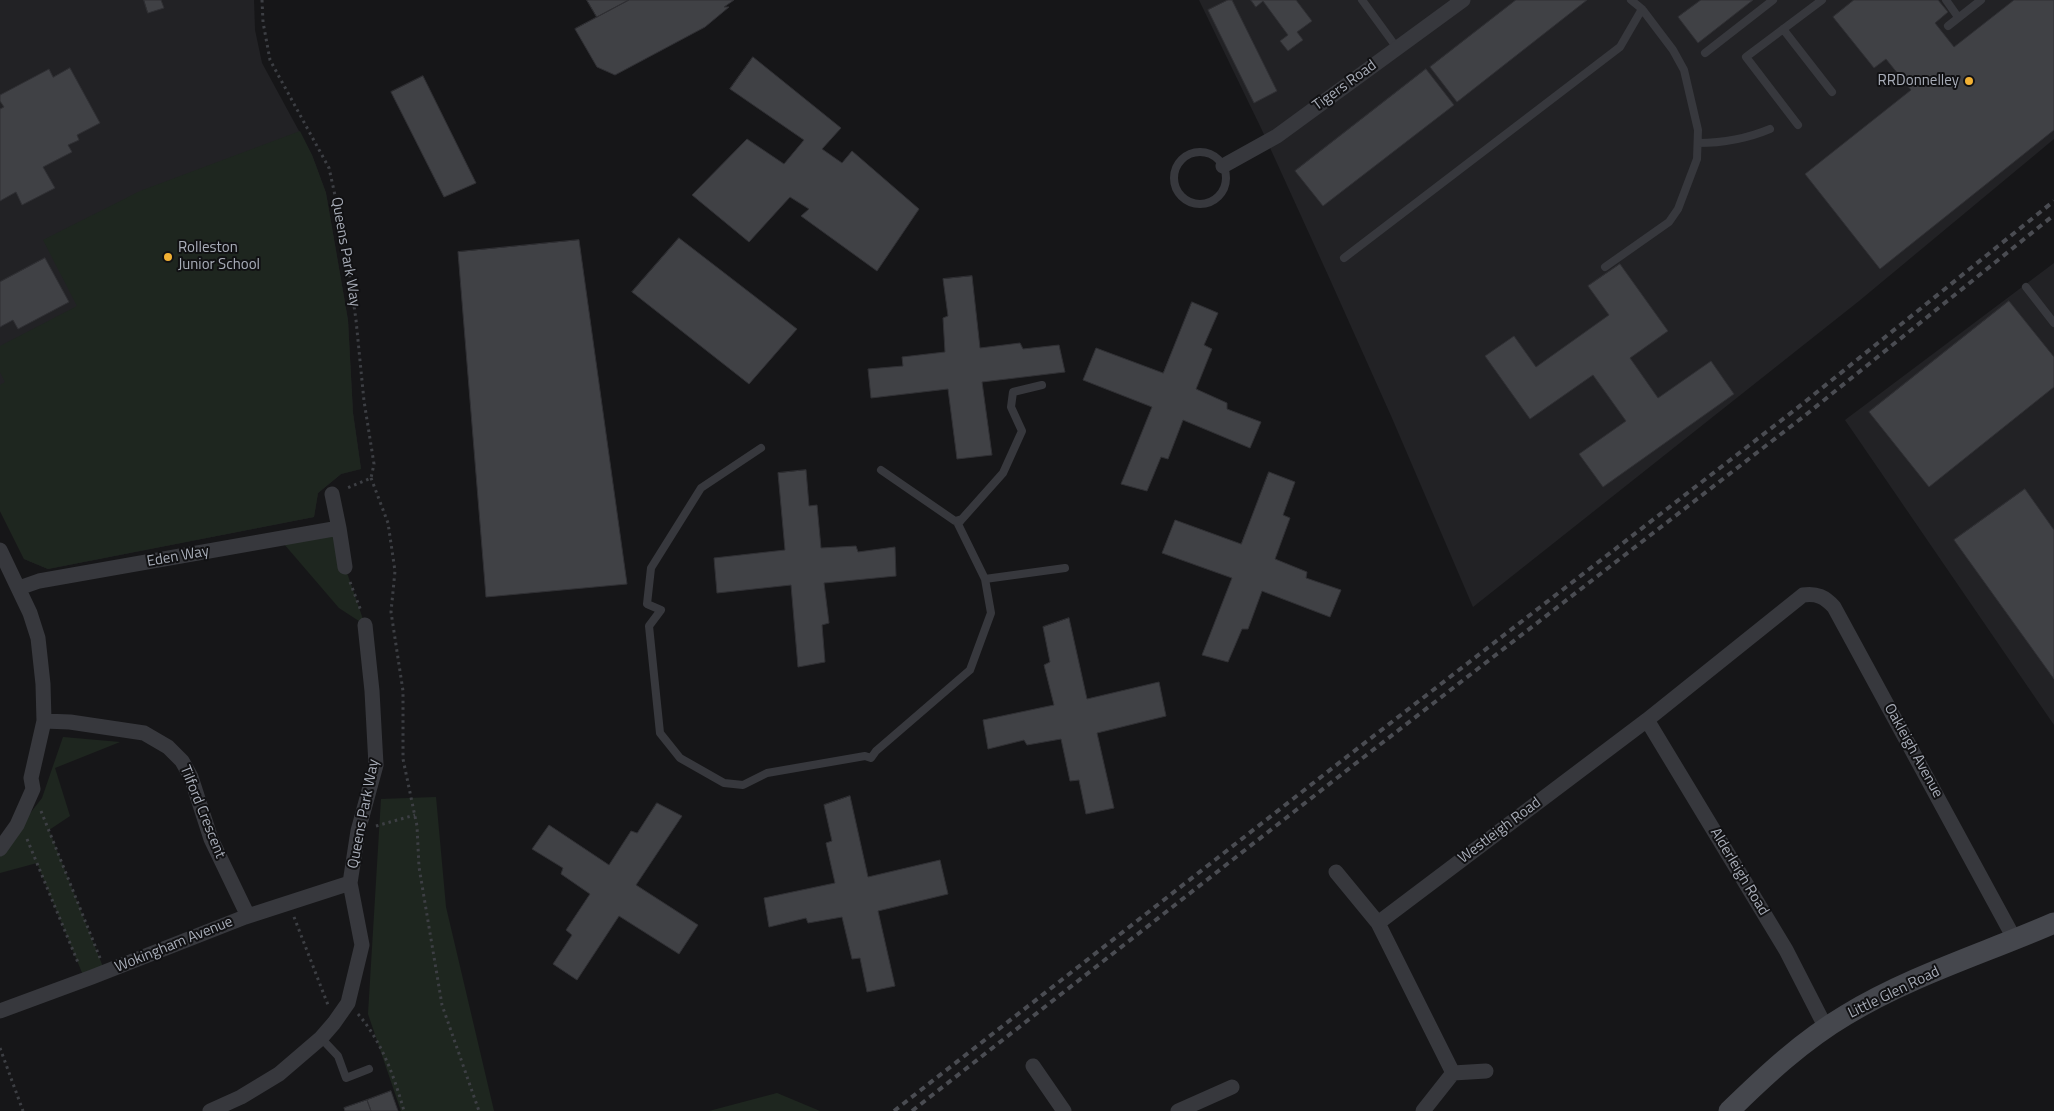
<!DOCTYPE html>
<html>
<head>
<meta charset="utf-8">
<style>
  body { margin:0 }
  canvas { display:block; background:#161618 }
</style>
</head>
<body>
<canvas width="2054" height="1111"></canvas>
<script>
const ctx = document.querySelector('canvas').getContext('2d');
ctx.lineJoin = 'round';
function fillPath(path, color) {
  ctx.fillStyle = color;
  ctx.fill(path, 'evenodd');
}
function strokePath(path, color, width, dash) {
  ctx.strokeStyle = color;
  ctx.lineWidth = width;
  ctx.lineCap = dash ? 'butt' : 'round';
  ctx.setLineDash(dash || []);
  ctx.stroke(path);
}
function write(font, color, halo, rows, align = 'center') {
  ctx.font = font + ' "Titillium Web",sans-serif';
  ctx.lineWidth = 4;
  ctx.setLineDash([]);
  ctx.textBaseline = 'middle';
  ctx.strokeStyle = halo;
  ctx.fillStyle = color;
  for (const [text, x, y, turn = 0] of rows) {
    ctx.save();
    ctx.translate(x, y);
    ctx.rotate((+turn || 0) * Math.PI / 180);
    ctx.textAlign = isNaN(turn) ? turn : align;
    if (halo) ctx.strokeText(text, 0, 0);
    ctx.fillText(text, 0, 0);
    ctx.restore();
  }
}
const built = new Path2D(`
  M0,0H254L255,30L262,63L312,155L326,193L348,320L353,413L361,469L341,474L318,493L314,517L48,569L24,559L0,511Z
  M1199,0H2054V139L1859,301L1473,607L1392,418L1328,275L1261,128Z
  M2054,263V725L1845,420Z`);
const green = new Path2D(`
  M300,131L312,155L326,193L348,320L353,413L361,469L341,474L318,493L314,517L48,569L24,559L0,511V385L5,382L0,372V346L77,306L43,240L140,191Z
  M339,528L345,567L365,625L339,608L284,544Z
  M63,737L120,742L55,768L70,816L49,830L105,972L85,980L37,863L0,873V852L42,798Z
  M436,797L446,907L494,1111H401L368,1014L381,799Z
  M777,1093L820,1111H709Z`);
const building = new Path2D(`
  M144,0H161L164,8L148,13Z
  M587,0H629L597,17Z
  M629,0H734L724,7H729L705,27L615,75L597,67L575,29Z
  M1228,0H1232L1277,91L1254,103L1208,10Z
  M1251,0H1296L1312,21L1297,32L1303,40L1288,51L1280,41L1288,35L1263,1L1256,7Z
  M1516,0H1587L1457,102L1430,67Z
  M1701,0H1753L1698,43L1678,17Z
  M1854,0H1938L1948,12L1935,23L1954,47L2014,0H2054V130L1880,269L1805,174L1911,90L1886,59L1874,68L1833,17Z
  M753,57L841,128L822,149L842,163L852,151L919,209L877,271L801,216L809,209L790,197L749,242L692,195L747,139L784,164L804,140L730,89Z
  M70,68L100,123L77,135L79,140L68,145L72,152L43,167L55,188L22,205L16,192L0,201V109L4,107L0,101V95L49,69L53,77Z
  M1426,69L1454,105L1323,206L1295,171Z
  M423,76L476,183L444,197L391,92Z
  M679,238L797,329L749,384L632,292Z
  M579,240L627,584L486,597L458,252Z
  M45,258L69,302L18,329L13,320L0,327V282Z
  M1620,264L1668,331L1630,358L1658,398L1711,361L1734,394L1603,487L1579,454L1626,421L1593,375L1530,419L1485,356L1514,336L1536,367L1609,315L1588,286Z
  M972,276L980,348L1020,343L1023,349L1059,345L1065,372L982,382L992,455L957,459L948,389L871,398L868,369L903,366L902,357L945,352L943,318L948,316L943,279Z
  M2009,301L2054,357V387L1929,487L1869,412Z
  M1192,302L1218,313L1204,345L1212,349L1196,389L1227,403V409L1261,422L1250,448L1183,420L1168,459L1161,457L1147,491L1121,484L1152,407L1083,380L1096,348L1163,373Z
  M806,470L809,506L817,505L821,548L856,546L858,552L895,547L896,576L824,583L829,623L822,625L825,662L798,667L791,585L717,593L714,558L785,550L778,473Z
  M1269,472L1295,482L1283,515L1290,518L1275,559L1307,572L1306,578L1341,590L1330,617L1262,591L1248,629H1242L1228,662L1202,655L1232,578L1162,553L1175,520L1241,544Z
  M2025,489L2054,530V679L1954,540Z
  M1069,618L1087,699L1159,682L1166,716L1097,733L1114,808L1086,814L1079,780L1070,781L1061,739L1027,745L1024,740L988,749L983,720L1054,705L1044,665L1050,662L1043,627Z
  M850,796L868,877L940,860L948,894L878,911L895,986L867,992L860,958L852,959L842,917L808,923L806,918L769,927L764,898L835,883L826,843L832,841L824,805Z
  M657,803L682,816L636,885L698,925L679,954L619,916L577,980L553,964L572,935L566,930L590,894L561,874L563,868L532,849L549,825L609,865L631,831L637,833Z
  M391,1091L398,1111H371L367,1100Z
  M367,1100L371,1111H345L344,1108Z`);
const path = new Path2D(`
  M262,0L263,22L270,60L329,168L345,241L356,320L364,401L374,464L371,478L347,488
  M371,478L388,523L395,571L391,612L403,691V759L417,826L419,867L442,1005L479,1111
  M350,582L361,611
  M41,811L100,958
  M376,826L415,815
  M27,839L79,965
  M294,917L328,1005
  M358,1014C382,1042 394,1076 404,1111
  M0,1048L23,1111`);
const service = new Path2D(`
  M1362,0L1397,48
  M1946,0L1958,17
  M1948,26L1981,0
  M1783,29L1832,92
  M1705,53L1773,0
  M1798,125L1746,57L1822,0
  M1698,143C1724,143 1746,139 1770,129
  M1174 178a26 26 0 1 1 52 0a26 26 0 1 1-52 0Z
  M1344,258L1620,47L1642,9
  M1605,267L1669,222L1678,209L1697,159L1698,130L1684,70L1673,50L1642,9L1631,0
  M2026,287L2054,323
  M761,448L701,488L651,568L647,604L661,610L649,626L660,733L680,758L724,783L743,785L767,773L865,756L871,758L876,751L970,670L991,613L985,579L958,524L962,519L955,521L881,470
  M962,519L1003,473L1022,431L1011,407L1013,392L1042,385
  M985,579L1065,568
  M321,1038L338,1056L346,1078L369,1069`);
const minor = new Path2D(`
  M1223,166L1277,136L1463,0
  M332,494L339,528
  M0,550L30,613L38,638L43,684L44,721L31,778L33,789L17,825L0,849
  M19,588L39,581L339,528L345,567
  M1647,720L1786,950L1826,1028
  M44,721L70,722L144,733L168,747L182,761L191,777L211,839L248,916
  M1336,872L1378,923
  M0,1011L92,977L245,917L350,883
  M1033,1066L1064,1111
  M1453,1073L1486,1071
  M210,1111L241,1097L279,1074L321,1038L334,1023L348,1003L362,945L350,883L358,831L376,765L372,691L365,625
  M1178,1111L1232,1087
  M1423,1111L1453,1073L1378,923L1647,720L1803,595C1817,593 1825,597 1834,607L2015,940`);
const secondary = new Path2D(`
  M1729,1111C1765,1076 1802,1041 1846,1015C1910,976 1985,953 2054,923`);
const rail = new Path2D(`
  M894,1111L1344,759L1796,409L2054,201
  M912,1111L1351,767L1803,417L2054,215`);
const markers = [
  [1969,81,5,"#f2b134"],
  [168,257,5,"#f2b134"]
];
const poiNames = [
  ["RRDonnelley",1959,81],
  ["Rolleston",178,248,"left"],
  ["Junior School",178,265,"left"]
];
const streetNames = [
  ["Tigers Road",1345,86,-36],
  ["Queens Park Way",345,252,80],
  ["Eden Way",178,557,-10],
  ["Oakleigh Avenue",1913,751,61],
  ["Tilford Crescent",202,812,68],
  ["Queens Park Way",364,814,-79],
  ["Westleigh Road",1500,831,-37],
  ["Alderleigh Road",1739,872,59],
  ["Wokingham Avenue",174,945,-22],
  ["Little Glen Road",1894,993,-26]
];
fillPath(built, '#222225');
fillPath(green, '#1e261f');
fillPath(building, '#404145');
strokePath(building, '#303034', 1);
strokePath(path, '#3d3f44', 3, [2.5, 4]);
strokePath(service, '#37383d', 8);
strokePath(minor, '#37383d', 15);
strokePath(secondary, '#45474d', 21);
strokePath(rail, '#4a4c52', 4, [6, 5]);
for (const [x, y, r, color] of markers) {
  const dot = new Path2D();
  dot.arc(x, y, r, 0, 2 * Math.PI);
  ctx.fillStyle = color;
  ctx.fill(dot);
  strokePath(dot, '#111113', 2);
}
write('15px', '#a8adb8', '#111113', poiNames, 'right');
write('15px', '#a8adb8', '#111113', streetNames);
</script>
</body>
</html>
